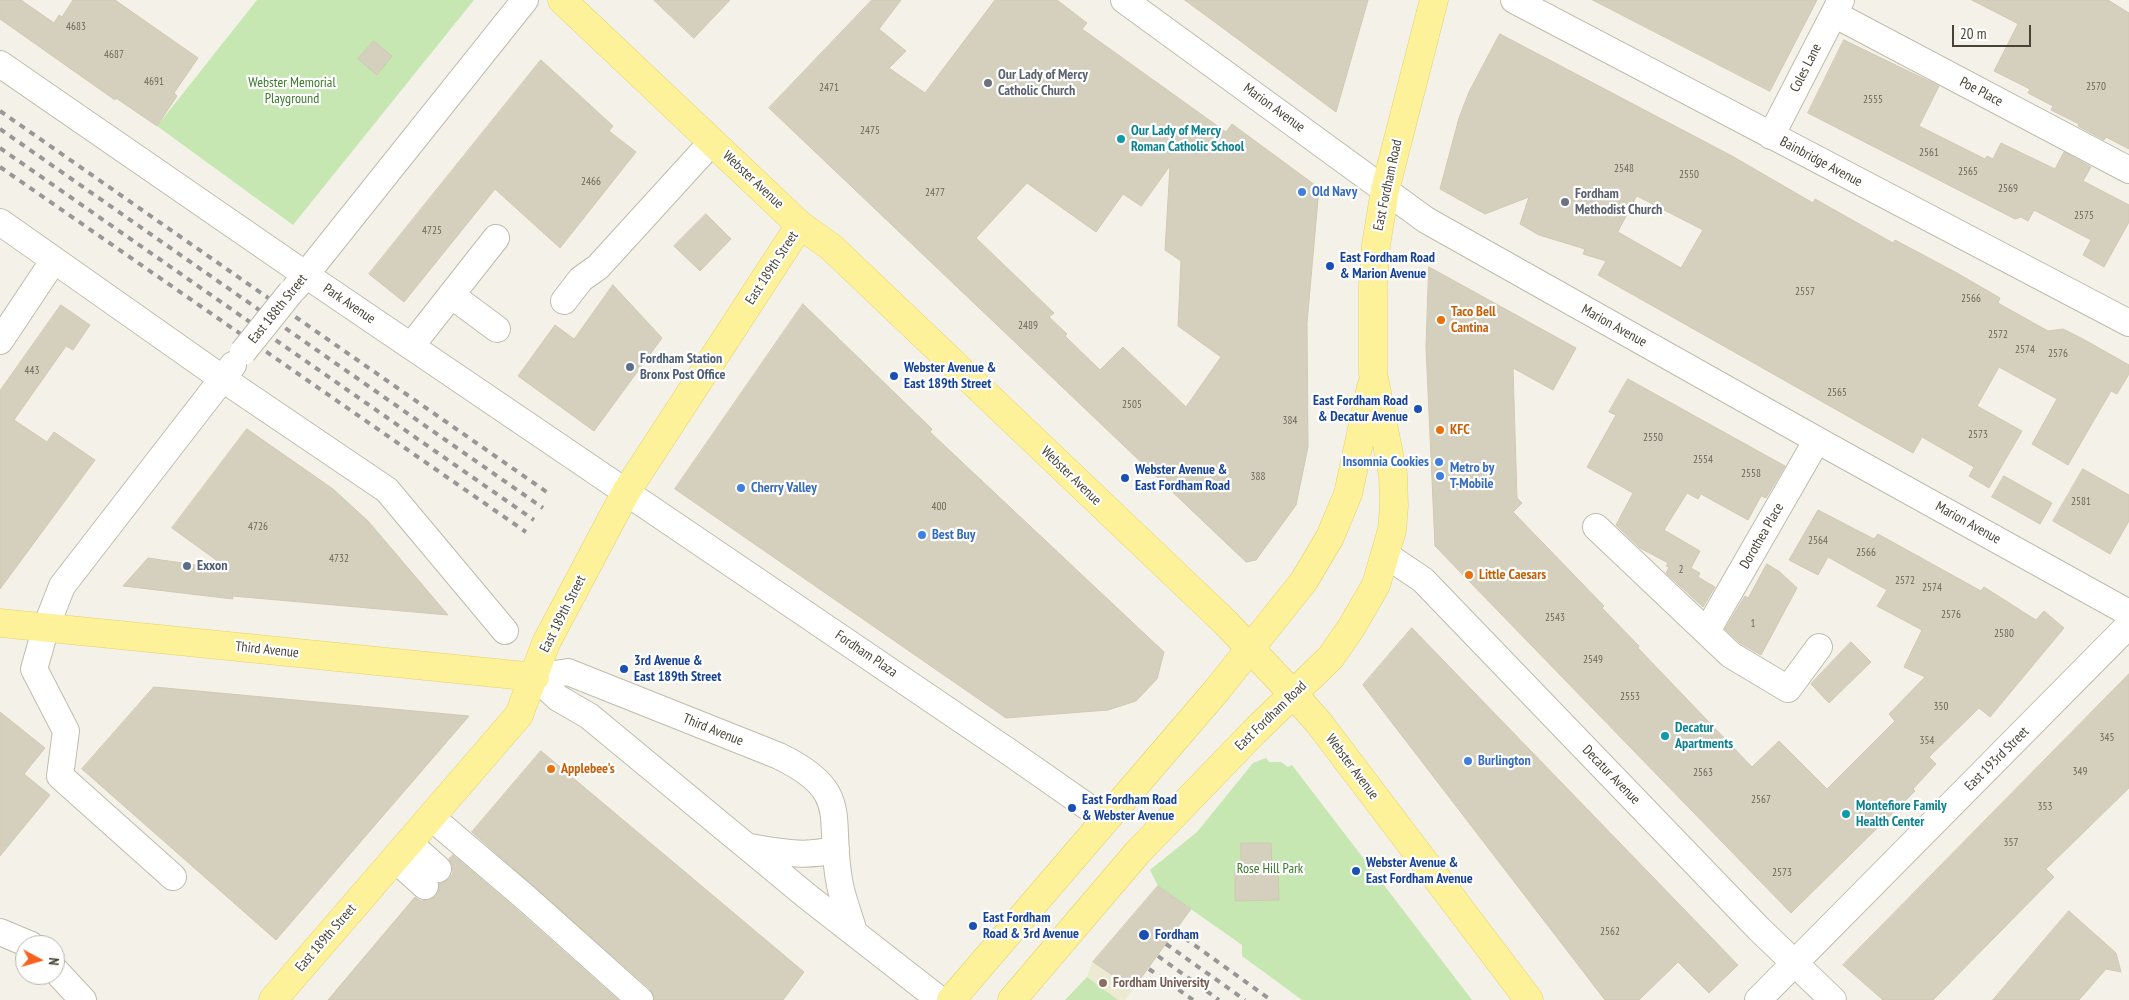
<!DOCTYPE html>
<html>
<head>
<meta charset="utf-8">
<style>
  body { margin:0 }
  #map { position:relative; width:2129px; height:1000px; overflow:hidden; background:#f4f2e8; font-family:"PT Sans Narrow",sans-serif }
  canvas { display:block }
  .north { position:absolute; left:15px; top:935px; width:50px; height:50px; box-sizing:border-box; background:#fff; border:1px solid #b5b4af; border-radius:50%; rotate:96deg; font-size:14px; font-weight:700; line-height:20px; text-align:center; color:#474437 }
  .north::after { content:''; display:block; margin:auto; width:18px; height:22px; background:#f6621d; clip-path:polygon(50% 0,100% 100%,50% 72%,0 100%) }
  .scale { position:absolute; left:1952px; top:25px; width:79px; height:22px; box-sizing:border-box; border:2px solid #474437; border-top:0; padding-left:6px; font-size:15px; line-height:18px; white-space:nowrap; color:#474437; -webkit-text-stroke:4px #fff; paint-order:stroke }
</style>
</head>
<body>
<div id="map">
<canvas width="2129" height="1000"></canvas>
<div class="north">N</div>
<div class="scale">20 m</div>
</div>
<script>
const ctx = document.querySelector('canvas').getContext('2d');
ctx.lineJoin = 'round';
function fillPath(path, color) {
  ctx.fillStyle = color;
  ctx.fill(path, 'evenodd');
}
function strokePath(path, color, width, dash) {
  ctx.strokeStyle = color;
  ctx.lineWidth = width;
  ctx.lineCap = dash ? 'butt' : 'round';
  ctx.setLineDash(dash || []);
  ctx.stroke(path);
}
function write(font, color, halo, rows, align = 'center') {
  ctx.font = font + ' "PT Sans Narrow",sans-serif';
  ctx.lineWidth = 4.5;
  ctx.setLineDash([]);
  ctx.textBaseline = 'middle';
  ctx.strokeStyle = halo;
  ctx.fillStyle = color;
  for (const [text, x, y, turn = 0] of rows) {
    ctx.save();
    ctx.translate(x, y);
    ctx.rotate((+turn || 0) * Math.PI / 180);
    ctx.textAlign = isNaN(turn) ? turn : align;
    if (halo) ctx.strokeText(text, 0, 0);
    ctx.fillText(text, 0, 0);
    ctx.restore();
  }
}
const education = new Path2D(`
  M1092,962L1133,989L1125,1000H1065L1087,977Z`);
const green = new Path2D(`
  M257,0H474L293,225L157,126Z
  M1266,758L1269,762H1281L1288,767L1292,765L1472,1000H1302L1242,956V945L1158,886L1150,870L1197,832L1253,763Z
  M1087,977L1118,1000H1065Z`);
const building = new Path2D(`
  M0,0H21L54,23L59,15L62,17L73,0H115L198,58L174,93L177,96L157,126L116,98L115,100L0,19Z
  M654,0H730L694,38Z
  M872,0H901L879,29L906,51L889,68L925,93L995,0H1057L1087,23L1082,29L1226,132L1232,124L1319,188L1307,323L1308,447L1296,505L1256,560L1246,562L769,108ZM1170,166L1165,250L1181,261L1178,326L1221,357L1186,407L1123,347L1100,370L1065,336L1067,334L1049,317L1054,313L976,238L1027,183L1096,232L1123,194L1141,206Z
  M1185,0H1368L1336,112L1216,23Z
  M1593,0H1817L1770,91Z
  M1972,0H2108L2129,13V149L2106,137L2104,140L2078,126L2079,124L2051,110L2053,106L2028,93L2030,89L1994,71L2018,24Z
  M1500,34L1732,156L1813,203L1815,199L1893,243L1895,240L1957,273L2000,298L1998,303L2048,331L2063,329L2083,339L2129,365V374L2117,394L2111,391L2068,465L2032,444L2057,399L1999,367L1977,406L2022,431L1989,488L1969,476L1974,467L1922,437L1913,453L1598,275L1606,261L1583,254L1585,249L1539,235L1520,224L1529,197L1485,214L1440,189L1459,118L1469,92ZM1637,196L1703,230L1681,268L1618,232Z
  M1844,40L1939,86L1919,126L1985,159L1987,156L1993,159L2001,143L2055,169L2064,152L2091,167L2083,181L2129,205V222L2104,267L2083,255L2091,240L2034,210L2028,221L2021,217L2015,219L1808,113Z
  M374,41L392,56L377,75L358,59Z
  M541,60L613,126L609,131L636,152L560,248L495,189L404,302L369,274Z
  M706,214L731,239L700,271L674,246Z
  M1429,267L1576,348L1553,390L1513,368L1517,498L1522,503L1513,512L1604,606L1602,608L1639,646L1638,648L1752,767L1779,741L1827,789L1895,721L1889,714L1925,677L1904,667L1922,630L1877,606L1887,590L1828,557L1818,575L1789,560L1818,510L1874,539L1878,534L1981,591L1984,587L2036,620L2044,611L2064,628L1990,717L1979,708L1929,757L1936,764L1913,789L1915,791L1791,913L1435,546L1426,347Z
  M613,285L662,338L594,431L518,376L555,325L574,339Z
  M803,304L932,429L930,432L1164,652L1157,679L1136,701L1108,710L1006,718L675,489Z
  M61,305L90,325L73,350L66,346L14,420L47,442L54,432L95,460L0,589V391Z
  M1628,379L1785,466L1766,498L1761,496L1748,520L1701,494L1698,499L1687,493L1664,530L1700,551L1691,568L1700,573L1698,577L1715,587L1703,607L1666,573L1669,567L1666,566L1668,563L1640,548L1616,525L1633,493L1587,467L1616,415L1609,412Z
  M247,429L333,489L368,521L448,615L232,596L233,599L123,586L148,558L230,570L172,528Z
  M2083,469L2129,495V521L2110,554L2053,521Z
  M2004,476L2052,503L2040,524L1992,497Z
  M1767,564L1780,572L1797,588L1761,655L1740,643L1725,629L1745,596L1748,598Z
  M1412,628L1738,965L1709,993L1678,962L1639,1000H1605L1363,685Z
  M1851,642L1871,662L1829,703L1811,684Z
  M2129,674V788L2046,869L2054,877L1933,1000H1883L1843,965Z
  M154,687L469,716L276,940L82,769Z
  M0,712L45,748L24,774L50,795L0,856Z
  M541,751L804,972L783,1000H655L650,989L472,832Z
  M1241,843H1271L1272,870H1278L1279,900L1235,901V870H1241Z
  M453,855L516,909L618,1000H328L415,897L421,901L429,900L436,896L439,884L449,879L453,873L452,865L449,859Z
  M1158,886L1191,909L1133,989L1093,962Z
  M2069,911L2116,953L2121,972L2106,969L2079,1000H1993Z`);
const minor = new Path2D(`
  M1124,0L1426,220L1817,440L2129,613
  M1514,0L2129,323
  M1834,14L2129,170
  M0,64L306,275L1012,754L1105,819
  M1771,136L1841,0
  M0,222L223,379L387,490L505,631
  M295,288L525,0
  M451,295L497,329
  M564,301L581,279L598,267L712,142
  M0,341L54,260
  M411,346L496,238
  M1596,527L1731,655L1788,689L1819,647
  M1386,555L1423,580L1759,929L1833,1000
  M1707,631L1817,440
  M535,677L558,698L589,716L808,897L940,1000
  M535,677L568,672L779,756C855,793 826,818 840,885C843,900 849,915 853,929
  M431,817L526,898L640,1000
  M409,843L438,869
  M750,847C780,852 806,858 836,849
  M395,859L425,886
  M173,877L60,776L66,731L34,669L46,627L62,586L233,365
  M0,932L31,945
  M55,970L83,1000
  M1758,1000L2129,625`);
const major = new Path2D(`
  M562,0L800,225L831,247L1226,623L1294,695L1319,723L1529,1000
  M0,623L535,677
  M273,1000L519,715L546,643L626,492L800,225
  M951,1000L1217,690L1304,581L1330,537L1348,494L1371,387
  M1012,1000L1138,852L1254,732L1331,657L1351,628L1376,585L1392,530L1394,506L1393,475L1373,373V285L1376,245L1385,190L1434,0`);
const rail = new Path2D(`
  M0,111L551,495
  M0,129L543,508
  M0,148L534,520
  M0,167L526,532
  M1175,931L1271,1000
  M1166,944L1245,1000
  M1158,956L1219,1000
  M1149,969L1193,1000`);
const minorBridge = new Path2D(`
  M243,352L291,292`);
const markers = [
  [988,83,5,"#6b7280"],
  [1121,139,5,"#0f9aa8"],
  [1302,192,5,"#3f7fe0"],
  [1565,202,5,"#6b7280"],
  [1330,266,5,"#1a4fb4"],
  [1441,320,5,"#e8710a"],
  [630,367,5,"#5c6f8a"],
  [894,376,5,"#1a4fb4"],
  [1418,409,5,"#1a4fb4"],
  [1440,430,5,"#e8710a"],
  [1439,462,5,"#3f7fe0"],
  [1440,476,5,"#3f7fe0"],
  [1125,478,5,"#1a4fb4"],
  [741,488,5,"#3f7fe0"],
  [922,535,5,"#3f7fe0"],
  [187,566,5,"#5c6f8a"],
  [1469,575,5,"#e8710a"],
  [624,669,5,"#1a4fb4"],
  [1665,736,5,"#0f9aa8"],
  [1468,761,5,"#3f7fe0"],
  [551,769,5,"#e8710a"],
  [1072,808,5,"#1a4fb4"],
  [1846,814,5,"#0f9aa8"],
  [1356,871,5,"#1a4fb4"],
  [973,926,5,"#1a4fb4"],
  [1144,935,6,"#1a4fb4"],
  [1103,983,5,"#8d6e63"]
];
const numberNames = [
  ["4683",76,27],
  ["4687",114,55],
  ["4691",154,82],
  ["2570",2096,87],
  ["2471",829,88],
  ["2555",1873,100],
  ["2475",870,131],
  ["2561",1929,153],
  ["2548",1624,169],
  ["2565",1968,172],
  ["2550",1689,175],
  ["2466",591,182],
  ["2569",2008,189],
  ["2477",935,193],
  ["2575",2084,216],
  ["4725",432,231],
  ["2557",1805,292],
  ["2566",1971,299],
  ["2489",1028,326],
  ["2572",1998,335],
  ["2574",2025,350],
  ["2576",2058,354],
  ["443",32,371],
  ["2565",1837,393],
  ["2505",1132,405],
  ["384",1290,421],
  ["2573",1978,435],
  ["2550",1653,438],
  ["2554",1703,460],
  ["2558",1751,474],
  ["388",1258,477],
  ["2581",2081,502],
  ["400",939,507],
  ["4726",258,527],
  ["2564",1818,541],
  ["2566",1866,553],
  ["4732",339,559],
  ["2",1681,570],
  ["2572",1905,581],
  ["2574",1932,588],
  ["2576",1951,615],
  ["2543",1555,618],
  ["1",1753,624],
  ["2580",2004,634],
  ["2549",1593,660],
  ["2553",1630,697],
  ["350",1941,707],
  ["345",2107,738],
  ["354",1927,741],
  ["349",2080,772],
  ["2563",1703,773],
  ["2567",1761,800],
  ["353",2045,807],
  ["357",2011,843],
  ["2573",1782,873],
  ["2562",1610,932]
];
const streetNames = [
  ["Coles Lane",1806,68,-63],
  ["Poe Place",1981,92,28],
  ["Marion Avenue",1274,108,36],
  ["Bainbridge Avenue",1821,162,28],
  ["Webster Avenue",753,180,43],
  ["East Fordham Road",1388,185,-78],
  ["East 189th Street",772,268,-57],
  ["Park Avenue",349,304,34],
  ["East 188th Street",278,309,-51],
  ["Marion Avenue",1614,326,29],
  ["Webster Avenue",1071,476,44],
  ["Marion Avenue",1968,523,29],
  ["Dorothea Place",1762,536,-60],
  ["East 189th Street",563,614,-63],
  ["Third Avenue",267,650,6],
  ["Fordham Plaza",866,654,34],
  ["East Fordham Road",1271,716,-44],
  ["Third Avenue",713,730,22],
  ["East 193rd Street",1997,759,-45],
  ["Webster Avenue",1352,767,53],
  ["Decatur Avenue",1611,775,46],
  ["East 189th Street",326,938,-49]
];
const worshipNames = [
  ["Our Lady of Mercy",998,75],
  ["Catholic Church",998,91],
  ["Fordham",1575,194],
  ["Methodist Church",1575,210]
];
const parkNames = [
  ["Webster Memorial",292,83],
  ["Playground",292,99],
  ["Rose Hill Park",1270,869]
];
const cultureNames = [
  ["Our Lady of Mercy",1131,131],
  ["Roman Catholic School",1131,147],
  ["Decatur",1675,728],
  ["Apartments",1675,744],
  ["Montefiore Family",1856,806],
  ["Health Center",1856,822]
];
const shopNames = [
  ["Old Navy",1312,192],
  ["Insomnia Cookies",1429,462,"right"],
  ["Metro by",1450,468],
  ["T-Mobile",1450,484],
  ["Cherry Valley",751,488],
  ["Best Buy",932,535],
  ["Burlington",1478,761]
];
const transitNames = [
  ["East Fordham Road",1340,258],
  ["& Marion Avenue",1340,274],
  ["Webster Avenue &",904,368],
  ["East 189th Street",904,384],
  ["East Fordham Road",1408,401,"right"],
  ["& Decatur Avenue",1408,417,"right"],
  ["Webster Avenue &",1135,470],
  ["East Fordham Road",1135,486],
  ["3rd Avenue &",634,661],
  ["East 189th Street",634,677],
  ["East Fordham Road",1082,800],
  ["& Webster Avenue",1082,816],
  ["Webster Avenue &",1366,863],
  ["East Fordham Avenue",1366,879],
  ["East Fordham",983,918],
  ["Road & 3rd Avenue",983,934],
  ["Fordham",1155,935]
];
const foodNames = [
  ["Taco Bell",1451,312],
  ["Cantina",1451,328],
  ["KFC",1450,430],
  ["Little Caesars",1479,575],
  ["Applebee's",561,769]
];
const serviceNames = [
  ["Fordham Station",640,359],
  ["Bronx Post Office",640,375],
  ["Exxon",197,566]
];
const educationNames = [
  ["Fordham University",1113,983]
];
fillPath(education, '#edead2');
fillPath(green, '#c6e7b2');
fillPath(building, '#d5d0be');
strokePath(building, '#d0c9b1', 1);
strokePath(minor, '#bfbcab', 28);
strokePath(major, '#e2d268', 29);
strokePath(minor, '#fff', 26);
strokePath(major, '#fdf199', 28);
strokePath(rail, '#979797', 4, [6, 6]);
strokePath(minorBridge, '#bfbcab', 28, []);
strokePath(minorBridge, '#fff', 26);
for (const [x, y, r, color] of markers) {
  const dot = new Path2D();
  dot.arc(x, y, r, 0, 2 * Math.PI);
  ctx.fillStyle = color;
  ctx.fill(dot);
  strokePath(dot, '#fff', 2);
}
write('11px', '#6a6759', null, numberNames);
write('14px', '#474437', '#fff', streetNames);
write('bold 14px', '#5b616d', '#fff', worshipNames, 'left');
write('14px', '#3b792a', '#fff', parkNames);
write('bold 14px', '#0d838f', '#fff', cultureNames, 'left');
write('bold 14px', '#366cbe', '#fff', shopNames, 'left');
write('bold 14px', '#164399', '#fff', transitNames, 'left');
write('bold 14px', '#c56008', '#fff', foodNames, 'left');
write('bold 14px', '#4e5e75', '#fff', serviceNames, 'left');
write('bold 14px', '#785e54', '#fff', educationNames, 'left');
</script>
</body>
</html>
